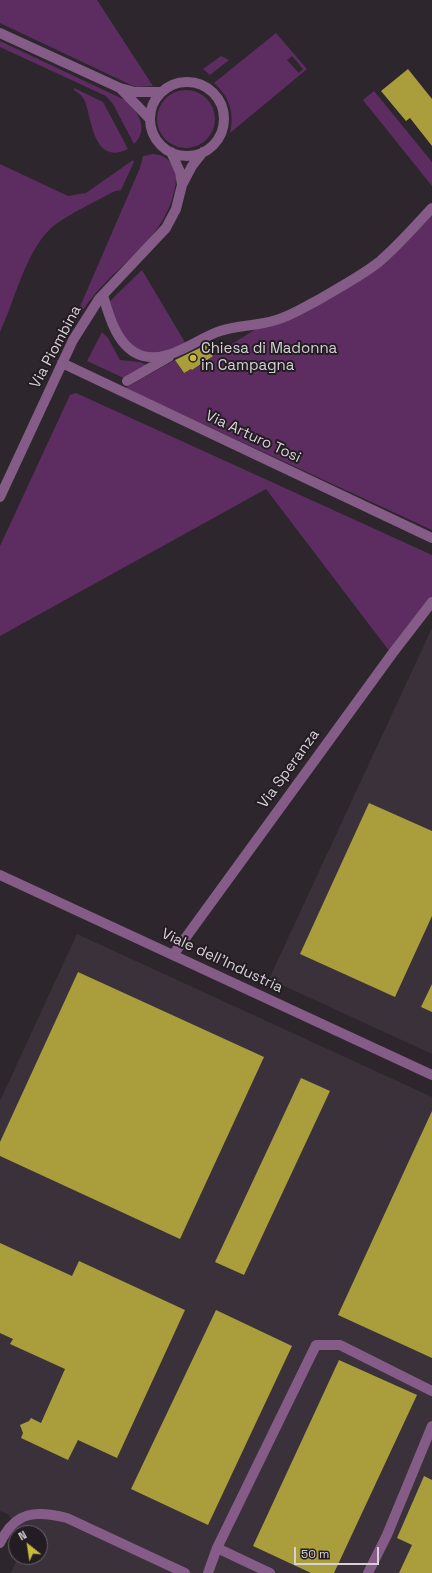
<!DOCTYPE html>
<html>
<head>
<meta charset="utf-8">
<style>
  body { margin:0 }
  #map { position:relative; width:432px; height:1573px; overflow:hidden; background:#2d262d; font-family:"Space Grotesk",sans-serif }
  canvas { display:block }
  .north { position:absolute; left:8px; top:1525px; width:40px; height:40px; box-sizing:border-box; background:#231d23; border:1px solid #6a656a; border-radius:50%; rotate:330deg; font-size:11px; font-weight:700; line-height:16px; text-align:center; color:#d5d1d5 }
  .north::after { content:''; display:block; margin:auto; width:14px; height:18px; background:#c8bb3b; clip-path:polygon(50% 0,100% 100%,50% 72%,0 100%) }
  .scale { position:absolute; left:294px; top:1547px; width:85px; height:18px; box-sizing:border-box; border:2px solid #d5d1d5; border-top:0; padding-left:5px; font-size:12px; line-height:14px; white-space:nowrap; color:#d5d1d5; -webkit-text-stroke:3px #231d23; paint-order:stroke }
</style>
</head>
<body>
<div id="map">
<canvas width="432" height="1573"></canvas>
<div class="north">N</div>
<div class="scale">50 m</div>
</div>
<script>
const ctx = document.querySelector('canvas').getContext('2d');
ctx.lineJoin = 'round';
function fillPath(path, color) {
  ctx.fillStyle = color;
  ctx.fill(path, 'evenodd');
}
function strokePath(path, color, width, dash) {
  ctx.strokeStyle = color;
  ctx.lineWidth = width;
  ctx.lineCap = dash ? 'butt' : 'round';
  ctx.setLineDash(dash || []);
  ctx.stroke(path);
}
function write(font, color, halo, rows, align = 'center') {
  ctx.font = font + ' "Space Grotesk",sans-serif';
  ctx.lineWidth = 4;
  ctx.setLineDash([]);
  ctx.textBaseline = 'middle';
  ctx.strokeStyle = halo;
  ctx.fillStyle = color;
  for (const [text, x, y, turn = 0] of rows) {
    ctx.save();
    ctx.translate(x, y);
    ctx.rotate((+turn || 0) * Math.PI / 180);
    ctx.textAlign = isNaN(turn) ? turn : align;
    if (halo) ctx.strokeText(text, 0, 0);
    ctx.fillText(text, 0, 0);
    ctx.restore();
  }
}
const built = new Path2D(`
  M432,628V1054L269,979Z
  M77,934L432,1097V1573H11L18,1557H40V1533H20L8,1514L0,1511V1101Z`);
const green = new Path2D(`
  M0,0H97L153,86L137,87L131,85L0,23Z
  M276,33L307,69L230,133C235,113 229,96 214,83ZM292,56L303,69L299,73L287,60Z
  M0,41L127,101C139,113 149,130 134,144L113,104L106,96L0,47Z
  M221,56L229,60L210,75L203,69Z
  M74,88L103,102L128,149C94,166 92,121 85,101L81,95L74,90Z
  M157 119a29 29 0 1 1 58 0a29 29 0 1 1-58 0Z
  M374,91L432,162V186L363,100Z
  M153,154C164,155 169,159 174,169C177,176 176,185 174,192C163,240 119,263 91,299C80,313 71,329 63,346L140,168L143,156Z
  M133,160L134,162L121,190L115,191C98,200 65,216 51,228C25,253 15,300 0,332V164L68,196L86,193Z
  M432,208V530L125,388L175,360L183,373L191,369L192,370L207,361L206,360L256,329L351,281Z
  M142,270L186,344L164,353H144L124,341L108,303Z
  M102,332L108,338L120,360L140,362L147,365L128,380L87,361Z
  M76,393L432,555V596L390,652L266,489L0,636V546L70,395Z`);
const building = new Path2D(`
  M408,69L432,99V146L410,118L406,121L381,91Z
  M206,345L213,356L192,370L191,369L184,373L175,360Z
  M369,803L432,831V916L395,997L300,954Z
  M78,972L264,1057L180,1239L0,1156V1142Z
  M432,984V1012L421,1007Z
  M301,1078L330,1091L244,1275L215,1262Z
  M432,1111V1358L338,1315Z
  M0,1243L72,1276L79,1261L185,1310L117,1458L78,1440L68,1460L21,1438L23,1433L20,1425L29,1421L31,1418L41,1423L65,1369L10,1344L13,1339L0,1333Z
  M216,1310L292,1346L208,1525L131,1489Z
  M339,1360L417,1395L334,1573H311L253,1546Z
  M424,1476L432,1480V1573H399L412,1545L397,1538Z`);
const minor = new Path2D(`
  M0,33L120,88L135,92H161
  M150 119a37 37 0 1 1 74 0a37 37 0 1 1-74 0Z
  M121,89L150,119
  M171,152L180,172L182,185
  M103,295C109,317 118,349 143,356C170,363 196,339 220,331C238,325 258,326 276,320C291,316 306,306 320,299C340,287 361,276 379,262C398,246 415,226 432,208
  M62,363L432,538
  M127,381L169,357
  M0,497L73,340L99,299L166,228L176,209L182,185L192,166L203,152
  M0,875L432,1075
  M173,955L392,654L432,602
  M0,1543C15,1511 36,1510 67,1518L185,1573
  M217,1548L270,1573
  M208,1573L217,1548L316,1345H340L432,1391
  M368,1573L387,1535L432,1426`);
const markers = [
  [193,358,4,"#c8bb3b"]
];
const streetNames = [
  ["Via Piombina",56,347,-62],
  ["Via Arturo Tosi",253,437,25],
  ["Via Speranza",289,769,-54],
  ["Viale dell'Industria",222,961,25]
];
const poiNames = [
  ["Chiesa di Madonna",201,349],
  ["in Campagna",201,366]
];
fillPath(built, '#3b313b');
fillPath(green, '#5d2d62');
fillPath(building, '#a99e3b');
strokePath(minor, '#845c87', 10);
for (const [x, y, r, color] of markers) {
  const dot = new Path2D();
  dot.arc(x, y, r, 0, 2 * Math.PI);
  ctx.fillStyle = color;
  ctx.fill(dot);
  strokePath(dot, '#231d23', 1.5);
}
write('15px', '#d5d1d5', '#231d23', streetNames);
write('15px', '#d5d1d5', '#231d23', poiNames, 'left');
</script>
</body>
</html>
